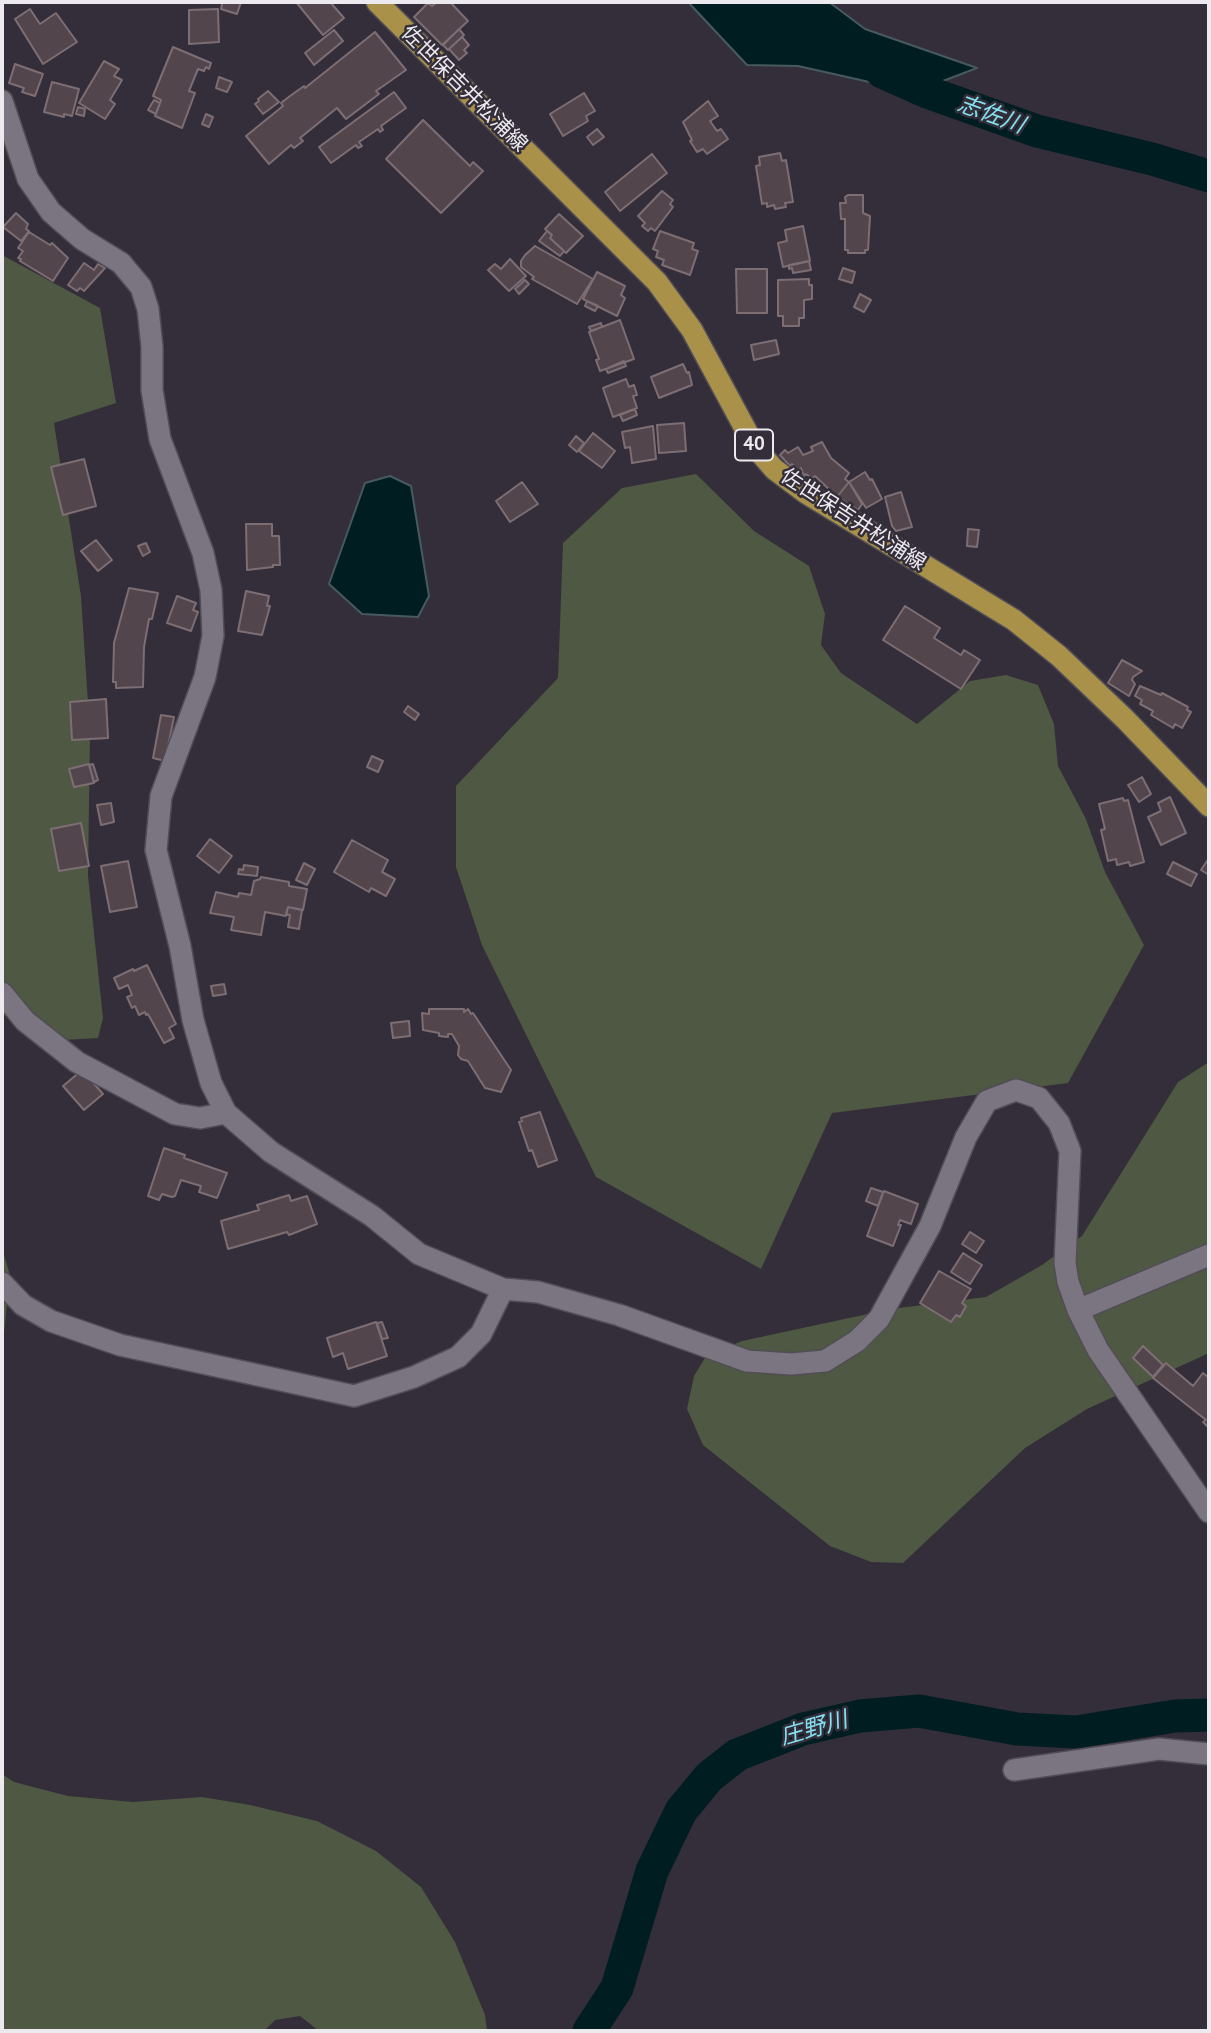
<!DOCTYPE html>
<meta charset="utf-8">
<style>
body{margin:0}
#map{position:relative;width:1211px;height:2033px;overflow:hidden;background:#332e39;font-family:"PT Sans",sans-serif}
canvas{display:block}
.frame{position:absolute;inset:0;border:4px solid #ece9ef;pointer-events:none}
</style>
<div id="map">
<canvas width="1211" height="2033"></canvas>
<div class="frame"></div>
</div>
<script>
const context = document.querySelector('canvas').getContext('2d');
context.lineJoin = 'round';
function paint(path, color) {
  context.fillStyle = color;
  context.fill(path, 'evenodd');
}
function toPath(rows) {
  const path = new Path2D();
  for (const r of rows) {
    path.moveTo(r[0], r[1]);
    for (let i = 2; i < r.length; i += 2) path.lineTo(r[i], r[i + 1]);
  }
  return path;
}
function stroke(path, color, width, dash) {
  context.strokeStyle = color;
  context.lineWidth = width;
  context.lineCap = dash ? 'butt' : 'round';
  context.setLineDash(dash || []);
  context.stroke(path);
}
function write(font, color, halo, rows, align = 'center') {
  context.font = font + ' "PT Sans","Noto Sans JP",sans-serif';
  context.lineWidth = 5;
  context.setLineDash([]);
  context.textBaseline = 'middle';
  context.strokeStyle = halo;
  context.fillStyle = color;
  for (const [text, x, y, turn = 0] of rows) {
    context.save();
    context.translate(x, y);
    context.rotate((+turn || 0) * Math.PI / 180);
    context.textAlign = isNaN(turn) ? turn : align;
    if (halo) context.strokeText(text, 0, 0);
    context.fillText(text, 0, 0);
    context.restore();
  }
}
const green = toPath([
 [2,255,100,308,116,403,54,423,81,596,90,733,88,876,103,1018,98,1038,64,1040,2,998],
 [696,474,754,531,809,566,825,614,821,645,841,673,917,724,970,681,1006,675,1038,685,1054,724,1058,766,1086,819,1105,872,1144,945,1068,1083,832,1113,761,1269,596,1177,482,945,456,867,456,786,558,678,563,543,622,488],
 [1209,1062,1209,1353,1087,1409,1025,1448,903,1563,871,1562,830,1546,703,1445,687,1409,694,1376,706,1356,742,1341,891,1309,986,1297,1042,1265,1082,1236,1178,1082],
 [2,1248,10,1275,2,1352],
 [2,1774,14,1782,68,1796,133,1802,202,1797,250,1805,317,1821,376,1851,421,1887,455,1942,485,2015,487,2031,319,2031,300,2016,275,2020,264,2031,2,2031]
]);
const water = toPath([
 [688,2,829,2,865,29,977,68,914,92,798,66,747,65,688,2],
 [390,476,411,486,429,596,418,617,362,614,329,584,365,483,390,476]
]);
const river = toPath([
 [882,72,927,92,1037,131,1152,159,1209,176],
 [589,2031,617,1988,652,1871,681,1811,709,1777,737,1755,803,1729,860,1716,919,1711,1017,1729,1076,1732,1175,1716,1209,1715]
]);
const building = toPath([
 [220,2,241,2,237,14,221,9,222,4,220,2],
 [296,2,330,2,344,18,323,35,296,2],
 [437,2,450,2,468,21,442,45,414,17,428,3,432,6,437,2],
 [30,9,40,24,56,13,77,42,43,64,15,19,30,9],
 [218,9,219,42,189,44,189,10,218,9],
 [459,29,464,35,448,50,443,45,459,29],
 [334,30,343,41,314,65,305,53,334,30],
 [375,32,406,70,376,91,379,94,346,119,337,108,300,138,303,141,294,148,291,145,269,164,246,136,283,106,281,103,290,96,304,86,305,88,375,32],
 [462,37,469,45,464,50,467,53,459,60,449,49,462,37],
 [173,47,211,63,209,69,206,67,204,71,198,69,189,91,195,93,182,128,155,116,161,100,153,96,173,47],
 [104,61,119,69,114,76,122,80,110,100,115,104,105,119,79,103,104,61],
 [15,64,43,74,35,96,22,92,24,88,9,83,15,64],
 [219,77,232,82,227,92,216,88,219,77],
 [52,82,79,89,72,116,64,114,64,117,44,112,52,82],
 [268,91,279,102,263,114,255,104,259,101,258,99,268,91],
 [394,92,406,108,381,126,383,130,380,132,378,129,359,142,362,146,358,148,356,145,331,163,319,147,394,92],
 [584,93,595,111,586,116,588,121,563,136,550,114,584,93],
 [154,100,160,103,156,114,148,110,154,100],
 [708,101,718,116,710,121,717,131,721,129,728,139,707,154,703,149,697,152,690,141,692,140,683,122,708,101],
 [78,107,85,109,84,116,76,114,78,107],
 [206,114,213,117,209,127,202,124,206,114],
 [423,120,470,166,473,162,483,171,441,213,386,159,423,120],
 [597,129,604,137,593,145,587,137,597,129],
 [780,153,782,161,786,160,793,202,785,203,786,207,775,209,774,205,767,207,767,203,762,204,756,166,760,165,759,157,780,153],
 [652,154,667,173,620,211,605,192,652,154],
 [662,191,673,200,670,204,673,207,655,231,651,228,648,231,642,226,645,223,638,216,662,191],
 [848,195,863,195,863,213,870,216,868,250,865,250,865,253,848,253,848,250,845,250,845,219,841,219,840,203,846,203,845,197,848,195],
 [16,213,28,224,26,229,29,231,21,241,3,227,16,213],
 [559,214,583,236,566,253,550,238,552,235,545,229,559,214],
 [803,226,810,261,783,267,778,243,787,241,785,230,803,226],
 [547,231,552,235,550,238,564,251,560,256,539,241,547,231],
 [660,231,694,243,692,249,698,251,690,275,662,265,664,260,656,257,658,251,653,249,660,231],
 [29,232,50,245,52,243,68,258,53,281,20,261,21,259,18,258,23,251,18,248,29,232],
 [535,246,593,279,577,304,532,279,534,277,521,267,521,261,525,255,535,246],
 [510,259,526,276,509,291,488,270,495,264,501,269,510,259],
 [809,261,811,270,793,273,792,268,789,269,789,265,809,261],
 [84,263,94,270,98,264,105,268,84,291,80,288,77,291,68,285,84,263],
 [843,268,855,272,852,283,839,279,843,268],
 [736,269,767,269,767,313,737,313,736,269],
 [597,272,625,286,621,295,625,298,617,316,583,299,597,272],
 [809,279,809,285,812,285,812,299,804,300,804,318,799,318,799,326,783,326,783,316,778,316,778,280,809,279],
 [525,280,529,284,519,294,515,289,525,280],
 [860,294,871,300,864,312,854,307,860,294],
 [587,301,598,306,595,311,585,306,587,301],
 [620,320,634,359,600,371,596,360,599,359,589,332,620,320],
 [601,323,602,327,591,331,589,327,601,323],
 [776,340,779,354,754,360,751,345,776,340],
 [624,361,626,366,608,373,606,369,624,361],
 [683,364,687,373,689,372,692,385,659,398,651,377,683,364],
 [626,379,629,387,634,385,637,395,633,396,637,408,613,417,603,388,626,379],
 [635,409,637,415,623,421,620,415,635,409],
 [684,423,686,451,659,453,657,425,684,423],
 [653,426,656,459,632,463,630,447,625,448,622,432,653,426],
 [593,433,615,451,602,468,579,451,593,433],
 [576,436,584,443,577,452,569,445,576,436],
 [822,442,831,458,849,473,845,479,849,482,837,497,815,476,812,478,806,474,804,476,801,468,798,470,792,464,790,466,780,455,785,450,788,453,798,447,803,455,813,451,811,447,822,442],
 [84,459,96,506,63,515,51,467,84,459],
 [865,472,870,480,872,479,882,499,866,508,849,482,865,472],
 [522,482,538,504,510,522,496,501,522,482],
 [849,482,862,504,858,510,837,497,849,482],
 [901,492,912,527,896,531,892,526,885,497,901,492],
 [246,524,272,524,272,536,279,536,280,565,273,565,273,567,247,570,246,524],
 [968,529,979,530,977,547,967,546,968,529],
 [96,540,112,560,98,571,81,551,96,540],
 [146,543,150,552,143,556,138,546,146,543],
 [129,588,158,593,152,619,149,619,144,647,143,687,116,688,116,682,113,682,114,643,129,588],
 [246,591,269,596,267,606,270,606,262,635,238,631,246,591],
 [177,596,196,603,193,610,198,612,191,631,167,623,177,596],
 [905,606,940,628,934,638,961,655,964,650,980,660,961,689,883,640,905,606],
 [1122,660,1142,671,1133,677,1132,680,1135,684,1129,696,1108,683,1122,660],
 [1140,686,1161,695,1162,693,1188,707,1187,710,1191,712,1182,728,1175,724,1173,728,1151,715,1153,711,1140,704,1142,700,1135,696,1140,686],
 [106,699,108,738,72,740,70,702,106,699],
 [408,706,419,714,415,720,404,712,408,706],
 [161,715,174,717,165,761,153,758,161,715],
 [372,756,383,761,378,772,367,767,372,756],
 [89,764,94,783,74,787,69,769,89,764],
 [93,764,98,780,94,782,89,765,93,764],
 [1142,777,1151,794,1139,802,1128,785,1142,777],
 [1170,797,1186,833,1161,845,1148,817,1161,811,1158,803,1170,797],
 [1123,798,1124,801,1128,800,1144,862,1130,866,1129,862,1117,865,1116,859,1108,861,1101,830,1105,829,1099,804,1123,798],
 [111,803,114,822,101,825,97,805,111,803],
 [81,823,89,866,59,871,51,829,81,823],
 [210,839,232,856,219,873,197,856,210,839],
 [352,840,388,860,382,872,395,879,386,896,371,888,369,892,334,872,352,840],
 [1209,858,1209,875,1201,870,1209,858],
 [128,861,137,907,110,912,101,866,128,861],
 [1173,862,1197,874,1191,886,1167,874,1173,862],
 [304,863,315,869,307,885,296,880,304,863],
 [244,865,258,867,257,876,238,874,239,869,243,870,244,865],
 [261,877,289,882,289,886,307,889,303,910,288,907,286,916,265,912,261,935,231,930,234,917,210,913,216,892,238,897,239,893,251,895,254,881,260,879,261,877],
 [288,907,302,910,299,929,288,927,290,915,286,914,288,907],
 [147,965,176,1024,169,1028,174,1038,164,1043,148,1014,146,1015,145,1012,139,1015,135,1006,132,1008,127,997,132,995,128,985,119,989,114,978,133,969,134,971,147,965],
 [224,984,226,994,213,996,211,986,224,984],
 [429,1009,464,1009,464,1012,468,1009,471,1014,473,1013,511,1070,501,1092,485,1088,468,1061,461,1059,458,1055,459,1046,452,1034,448,1034,448,1037,439,1036,439,1033,423,1030,422,1013,429,1014,429,1009],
 [409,1021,410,1036,393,1038,391,1023,409,1021],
 [82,1070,103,1094,84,1110,63,1086,82,1070],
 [540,1112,557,1160,538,1167,532,1150,529,1151,519,1122,522,1121,521,1118,540,1112],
 [164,1148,185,1155,184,1158,227,1173,217,1198,199,1192,201,1186,181,1180,175,1196,172,1197,162,1194,159,1200,148,1196,164,1148],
 [871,1188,883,1192,878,1206,866,1201,871,1188],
 [884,1191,918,1204,911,1224,900,1220,898,1225,901,1225,893,1246,867,1236,884,1191],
 [289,1195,291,1201,307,1196,317,1224,289,1235,287,1232,228,1249,221,1221,259,1210,257,1205,289,1195],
 [970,1232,984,1241,976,1253,962,1244,970,1232],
 [963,1253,982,1265,970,1284,951,1272,963,1253],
 [939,1271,971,1289,962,1303,966,1306,960,1317,956,1315,951,1322,920,1303,939,1271],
 [376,1322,387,1356,348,1369,343,1353,333,1357,327,1338,376,1322],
 [382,1322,388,1338,382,1339,377,1323,382,1322],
 [1143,1346,1163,1365,1153,1377,1133,1358,1143,1346],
 [1166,1363,1193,1386,1203,1373,1208,1377,1209,1375,1209,1428,1203,1422,1206,1420,1153,1378,1166,1363]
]);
const minor = toPath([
 [2,101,28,179,51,212,82,239,121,263,141,287,148,309,152,347,152,390,160,439,203,553,211,590,213,636,205,677,161,796,156,850,180,946,193,1020,211,1083,226,1113,271,1152,372,1216,419,1254,503,1289,538,1292,619,1315,747,1361,791,1364,825,1361,857,1341,879,1319,930,1226,966,1137,987,1101,1016,1090,1039,1098,1059,1123,1070,1151,1065,1263,1068,1282,1078,1310,1098,1350,1209,1512],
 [2,993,25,1021,77,1062,175,1114,200,1118,226,1113],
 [2,1283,23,1305,51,1321,120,1345,354,1396,414,1377,458,1357,481,1334,503,1289],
 [1078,1310,1209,1255],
 [1014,1770,1159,1749,1209,1754]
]);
const major = toPath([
 [377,2,657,282,692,330,755,447,774,469,806,493,1014,620,1059,656,1125,719,1209,806]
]);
const shields = [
 [754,445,38]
];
const shieldNames = [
 ["40",754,445]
];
const streetNames = [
 ["佐世保吉井松浦線",464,89,45],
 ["佐世保吉井松浦線",853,520,33]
];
const waterNames = [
 ["志佐川",991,115,20],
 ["庄野川",814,1729,-16]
];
paint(green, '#4e5842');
paint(water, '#001d21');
stroke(water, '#475a5f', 2);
stroke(river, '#001d21', 33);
paint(building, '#52454b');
stroke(building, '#7d6e74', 2);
stroke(minor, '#514d56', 24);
stroke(major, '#514d56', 24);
stroke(minor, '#7b7581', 21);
stroke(major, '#a99149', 21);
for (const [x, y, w] of shields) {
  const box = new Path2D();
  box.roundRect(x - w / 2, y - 15.5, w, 31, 5);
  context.fillStyle = '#332e39';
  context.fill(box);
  stroke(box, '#ece9ef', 2);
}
write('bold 19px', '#ece9ef', null, shieldNames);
write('21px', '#ece9ef', '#332e39', streetNames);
write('italic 23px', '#84e0f0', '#332e39', waterNames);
</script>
